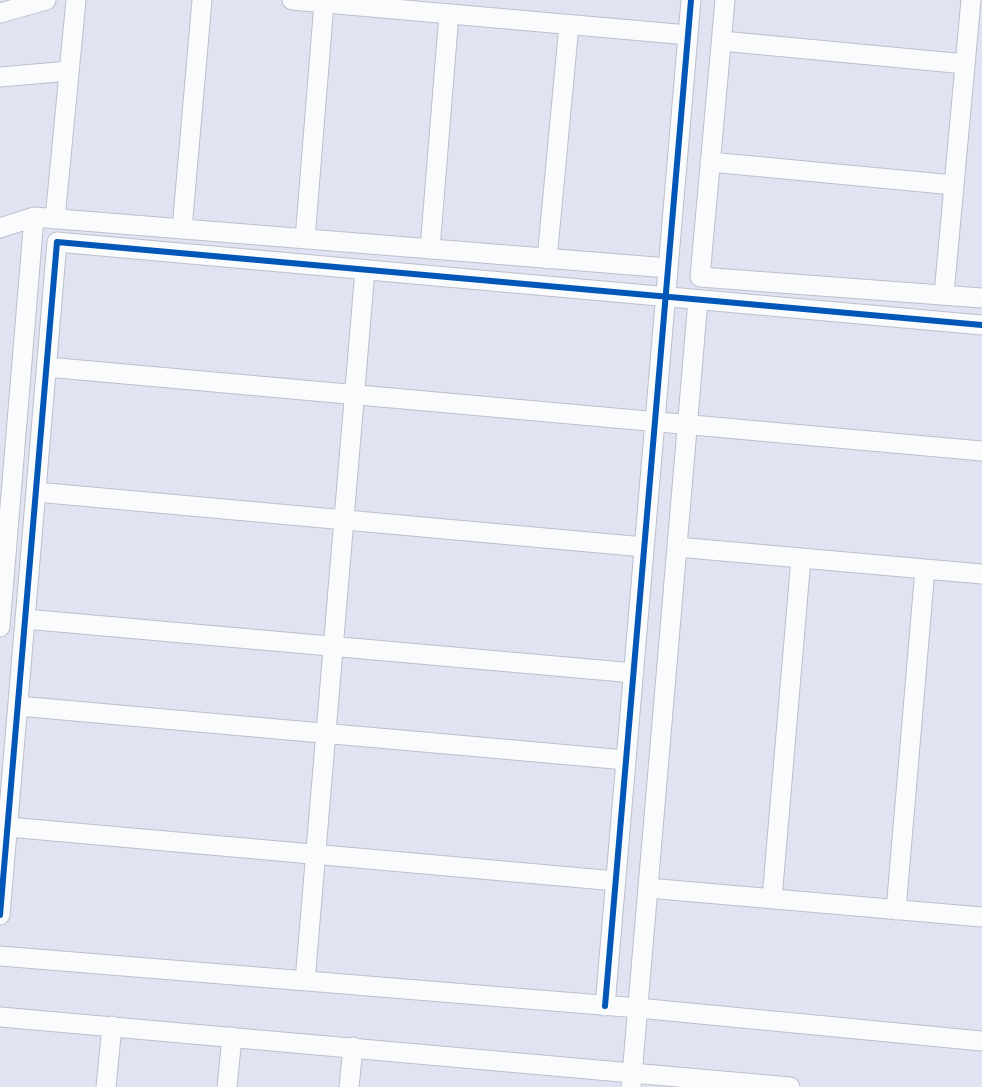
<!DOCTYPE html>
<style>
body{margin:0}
canvas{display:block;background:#e0e3f2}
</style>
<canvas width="982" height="1087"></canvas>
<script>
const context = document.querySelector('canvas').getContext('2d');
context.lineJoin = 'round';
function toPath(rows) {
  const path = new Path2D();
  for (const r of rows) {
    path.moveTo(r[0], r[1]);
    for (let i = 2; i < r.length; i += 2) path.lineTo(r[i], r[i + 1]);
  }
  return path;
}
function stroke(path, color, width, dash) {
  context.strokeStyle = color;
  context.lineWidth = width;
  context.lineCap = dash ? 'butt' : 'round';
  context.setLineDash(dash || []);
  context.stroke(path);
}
const street = toPath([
 [292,0,688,35],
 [725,0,700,277,982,298],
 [0,13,46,0],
 [722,41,965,64],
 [0,77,69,71],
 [710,162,954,185],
 [55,219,76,0],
 [0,228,34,217,668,268],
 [182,229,202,0],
 [305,239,324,3],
 [430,249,449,14],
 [547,259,569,25],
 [944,294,971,0],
 [47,367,982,451],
 [36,492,644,547],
 [677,547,982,574],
 [25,619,634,673],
 [0,627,34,217],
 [18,706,626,760],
 [8,827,616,881],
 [648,888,982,917],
 [772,899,801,558],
 [896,910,925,569],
 [0,915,57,242,982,325],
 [0,956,638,1008,982,1041],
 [305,981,365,270],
 [605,1006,691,0],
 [0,1017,790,1087],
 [106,1087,112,1026],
 [227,1087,232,1037],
 [349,1087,353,1047],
 [631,1087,698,300]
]);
const cycleway = toPath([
 [0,915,57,242,982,325],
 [605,1006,691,0]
]);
stroke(street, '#bdbfcc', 21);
stroke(street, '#fafbfd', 19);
stroke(cycleway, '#0057b8', 6);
</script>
